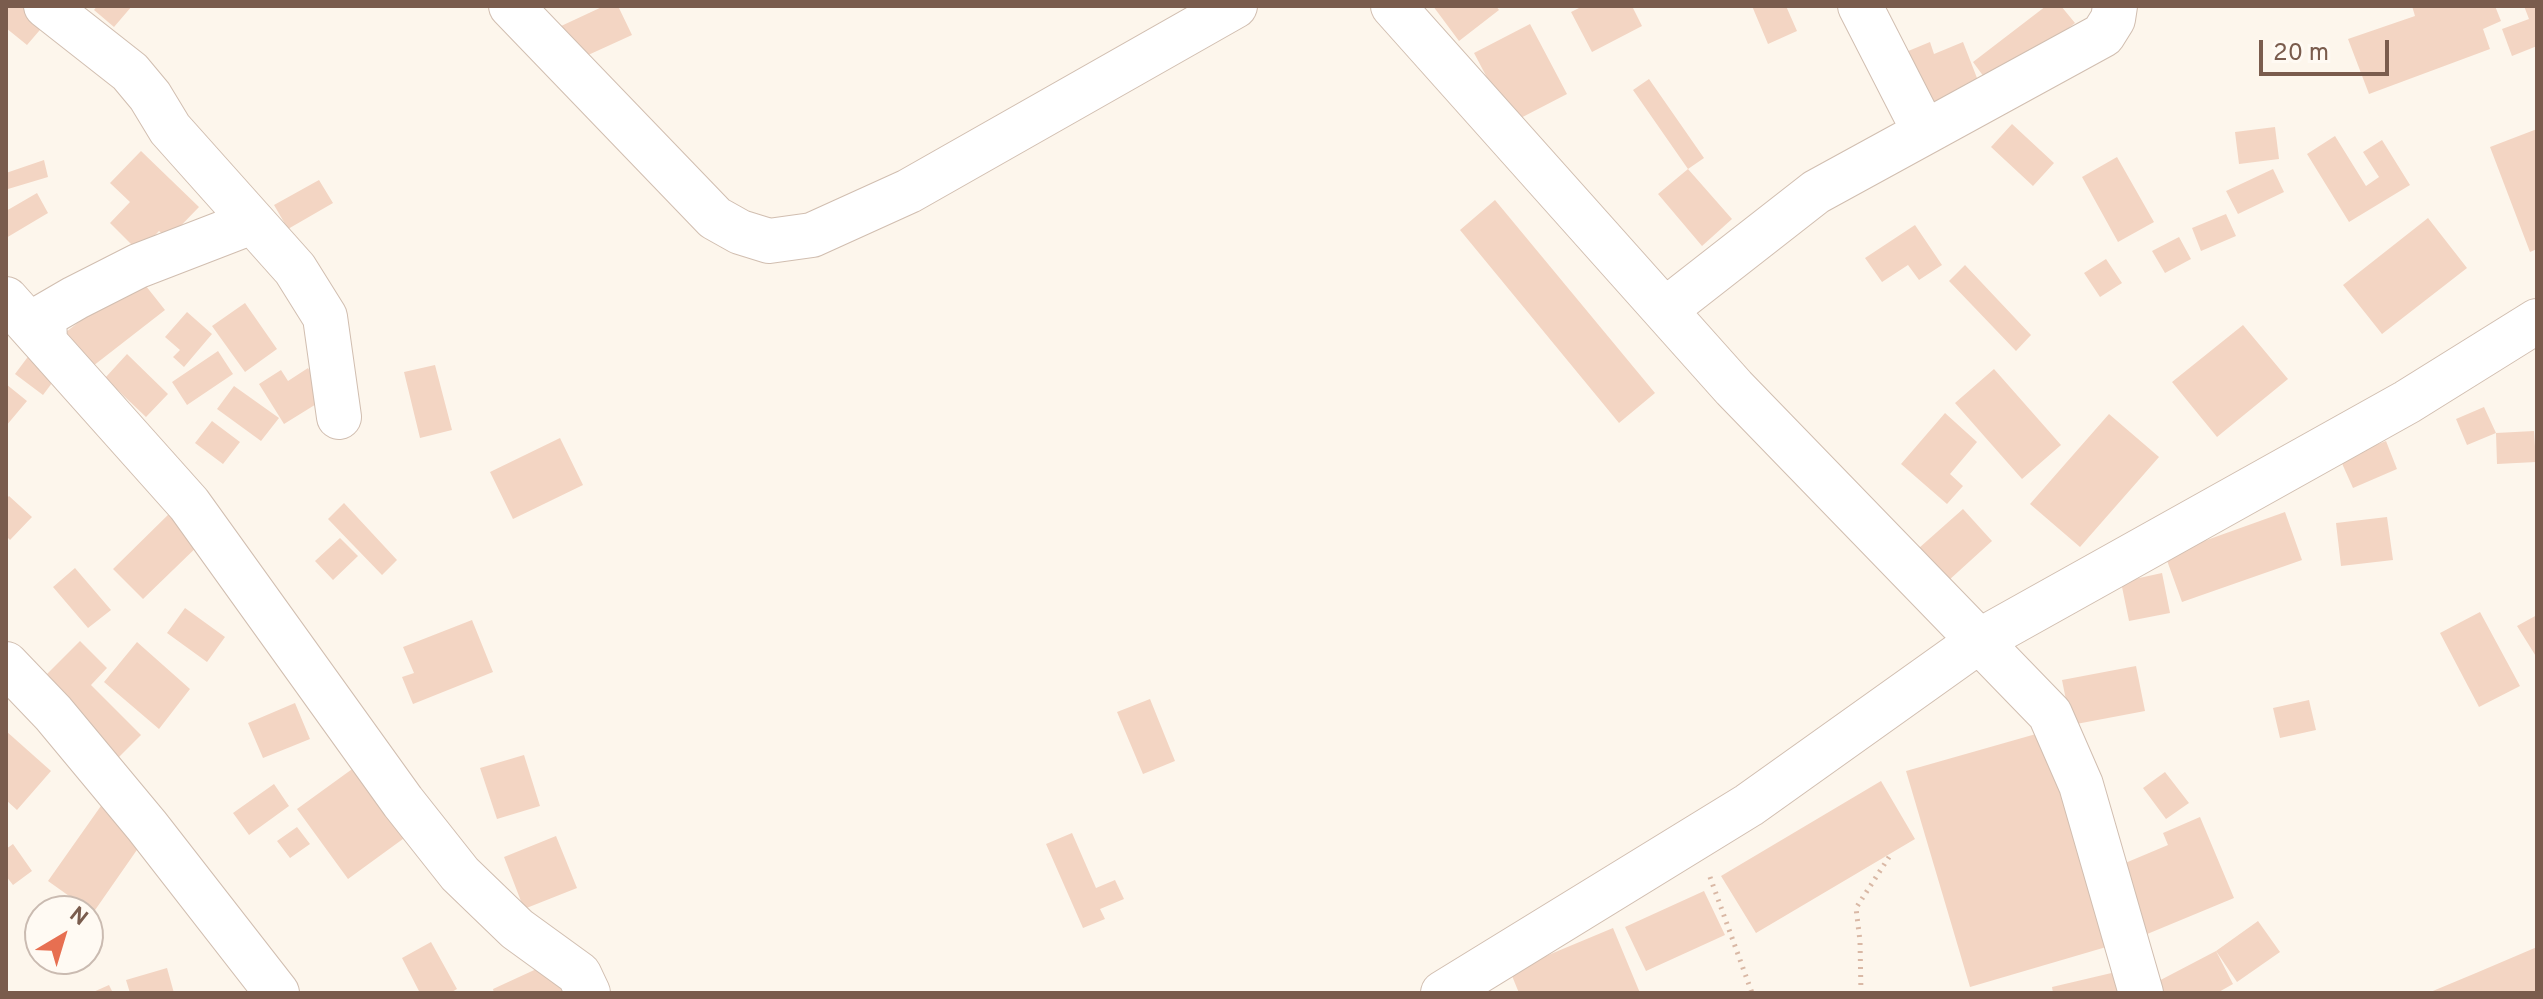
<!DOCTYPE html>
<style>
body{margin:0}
#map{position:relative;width:2543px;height:999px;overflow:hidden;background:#fdf6ec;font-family:Overpass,sans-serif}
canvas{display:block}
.frame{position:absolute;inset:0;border:8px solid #7a5c4d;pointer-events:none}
.north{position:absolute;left:24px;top:895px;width:80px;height:80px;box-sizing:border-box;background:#fffaf3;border:2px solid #cabbb1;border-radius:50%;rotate:38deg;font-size:22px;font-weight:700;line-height:32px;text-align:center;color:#7a5c4d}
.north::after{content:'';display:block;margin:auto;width:28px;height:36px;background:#e76f51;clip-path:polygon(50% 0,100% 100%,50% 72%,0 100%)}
.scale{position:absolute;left:2259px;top:40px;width:130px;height:36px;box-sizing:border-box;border:4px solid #7a5c4d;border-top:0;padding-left:10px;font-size:24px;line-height:28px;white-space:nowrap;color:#7a5c4d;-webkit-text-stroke:6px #fffaf3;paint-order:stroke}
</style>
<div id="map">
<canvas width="2543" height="999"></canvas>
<div class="frame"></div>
<div class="north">N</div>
<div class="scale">20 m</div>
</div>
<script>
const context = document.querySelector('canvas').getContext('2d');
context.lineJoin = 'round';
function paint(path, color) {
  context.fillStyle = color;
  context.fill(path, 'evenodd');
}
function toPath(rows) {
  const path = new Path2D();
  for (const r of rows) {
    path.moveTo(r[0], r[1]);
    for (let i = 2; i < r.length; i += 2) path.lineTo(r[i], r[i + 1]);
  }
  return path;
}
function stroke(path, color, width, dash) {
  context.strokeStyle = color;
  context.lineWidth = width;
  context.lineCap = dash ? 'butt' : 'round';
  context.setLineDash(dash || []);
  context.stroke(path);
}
const building = toPath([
 [6,6,24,6,45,24,27,45,6,28],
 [97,6,132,6,114,27,94,10],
 [604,6,618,6,632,35,575,61,559,27],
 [1433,6,1496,6,1499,10,1459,41],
 [1583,6,1632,6,1642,26,1592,52,1571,12],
 [1752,6,1786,6,1797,31,1768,44],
 [2046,6,2061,6,2075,23,1992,88,1973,62],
 [2412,6,2495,6,2501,21,2483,29,2490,49,2369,94,2348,39,2415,16],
 [2524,6,2537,6,2537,46,2512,56,2502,29,2529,19],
 [1530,24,1567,94,1511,123,1474,53],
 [1930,42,1934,54,1963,42,1984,96,1928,119,1901,54],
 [1649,79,1704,158,1688,169,1633,90],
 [2012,124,2054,163,2033,186,1991,147],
 [2275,127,2279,159,2239,164,2235,132],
 [2537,129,2537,249,2530,252,2490,147],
 [2335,136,2366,186,2379,177,2363,152,2382,140,2410,185,2349,222,2307,154],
 [141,151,199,207,168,239,159,231,139,252,110,223,130,202,110,183],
 [2117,157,2154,222,2118,242,2082,177],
 [44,160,48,177,8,189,6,173],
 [1688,169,1732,219,1702,246,1658,194],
 [2273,169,2284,192,2238,214,2226,191],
 [319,180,333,203,288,229,274,205],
 [37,193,48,213,6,238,6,211],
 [1495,200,1655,393,1619,423,1460,230],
 [2226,214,2236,236,2201,251,2192,228],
 [2428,218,2467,268,2382,334,2343,285],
 [1915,225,1942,265,1919,280,1908,265,1882,282,1865,258],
 [2179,237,2191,259,2165,273,2152,251],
 [2106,259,2122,283,2100,297,2084,273],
 [1965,265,2031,335,2016,351,1949,281],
 [138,276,165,310,93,366,66,332],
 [245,303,277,349,245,372,212,326],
 [187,312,212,334,184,367,173,357,180,350,165,337],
 [2243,325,2288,379,2217,437,2172,382],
 [218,351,233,374,187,405,172,382],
 [30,354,58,375,43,395,15,374],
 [127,354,168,394,146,417,105,378],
 [435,365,452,430,420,438,404,372],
 [308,368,326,398,284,424,259,384,281,370,288,381],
 [1994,369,2061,445,2022,479,1955,403],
 [6,384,27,401,6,426],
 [234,386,279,418,261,441,217,409],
 [2484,407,2496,433,2467,445,2456,419],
 [1945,413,1977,442,1950,474,1963,486,1947,504,1901,464],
 [2109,414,2159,457,2080,547,2030,504],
 [212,421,240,442,223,464,195,443],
 [2534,431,2536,462,2497,464,2496,433],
 [560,438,583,485,513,519,490,472],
 [2386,441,2397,469,2353,488,2340,459],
 [9,496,32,517,10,540,6,536,6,499],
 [344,503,397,560,382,575,328,519],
 [174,509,205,539,143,599,113,569],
 [1963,509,1992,541,1948,581,1919,548],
 [2285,512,2302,560,2182,602,2165,555],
 [2387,517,2393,560,2341,566,2336,523],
 [340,538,358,556,333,580,315,561],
 [75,568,111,610,88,628,53,587],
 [2162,573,2170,613,2129,621,2121,582],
 [185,608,225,637,207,662,167,633],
 [2480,612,2520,686,2479,707,2440,633],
 [2537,615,2537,658,2517,626],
 [472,620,493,672,413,704,402,677,414,673,403,647],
 [80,641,107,668,91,685,141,735,116,760,38,683],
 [137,642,190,689,159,729,104,682],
 [2136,666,2145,711,2071,725,2062,680],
 [1150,699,1175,761,1143,774,1117,712],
 [2309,700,2316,730,2280,738,2273,708],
 [295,703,310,739,263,758,248,723],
 [2050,730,2113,945,1970,987,1906,771],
 [6,731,51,771,17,810,6,800],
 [524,755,540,806,497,819,480,768],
 [355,767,407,836,348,879,297,809],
 [2165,772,2189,803,2166,819,2143,788],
 [1881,781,1915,839,1756,933,1721,876],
 [274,784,289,806,249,835,233,813],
 [103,803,148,834,93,913,48,881],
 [2200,817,2234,898,2140,937,2111,869,2168,845,2163,833],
 [297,827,310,844,290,858,277,841],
 [1072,833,1096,888,1115,880,1124,899,1100,909,1105,919,1083,928,1046,844],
 [556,836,577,888,524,909,504,857],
 [13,844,32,871,13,885,6,876,6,849],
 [1704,891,1725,935,1646,971,1625,927],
 [2258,921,2280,952,2237,982,2216,951,2233,984,2217,993,2156,993,2151,985,2216,951],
 [1613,928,1640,993,1519,993,1510,971],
 [431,942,457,989,450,993,420,993,402,958],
 [2537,947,2537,993,2428,993,2476,973],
 [556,960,571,993,494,993,493,989],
 [167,968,174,993,130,993,126,980],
 [2120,971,2125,993,2053,993,2052,987],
 [109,985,113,993,91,993]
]);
const path = toPath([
 [1710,877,1752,993],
 [1861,993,1860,941,1856,908,1891,854]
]);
const minor = toPath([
 [46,6,130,72,150,96,170,129,295,269,325,317,339,417],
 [511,6,715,218,740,232,769,241,812,235,909,191,1235,6],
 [1393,6,1734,388,2050,714,2081,785,2141,993],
 [1860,6,1924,131],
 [6,299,189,504,403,802,460,874,517,929,579,974,588,993],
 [1665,310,1816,192,2103,35,2113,19,2115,6],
 [45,342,44,316,75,298,138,266,252,222],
 [6,664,53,713,147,826,277,993],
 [1443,993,1749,805,1979,641,2407,402,2537,321]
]);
paint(building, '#f3d5c3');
stroke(minor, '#d1beb0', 46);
stroke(path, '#d9b8a5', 5, [2, 6]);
stroke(minor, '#fff', 44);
</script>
